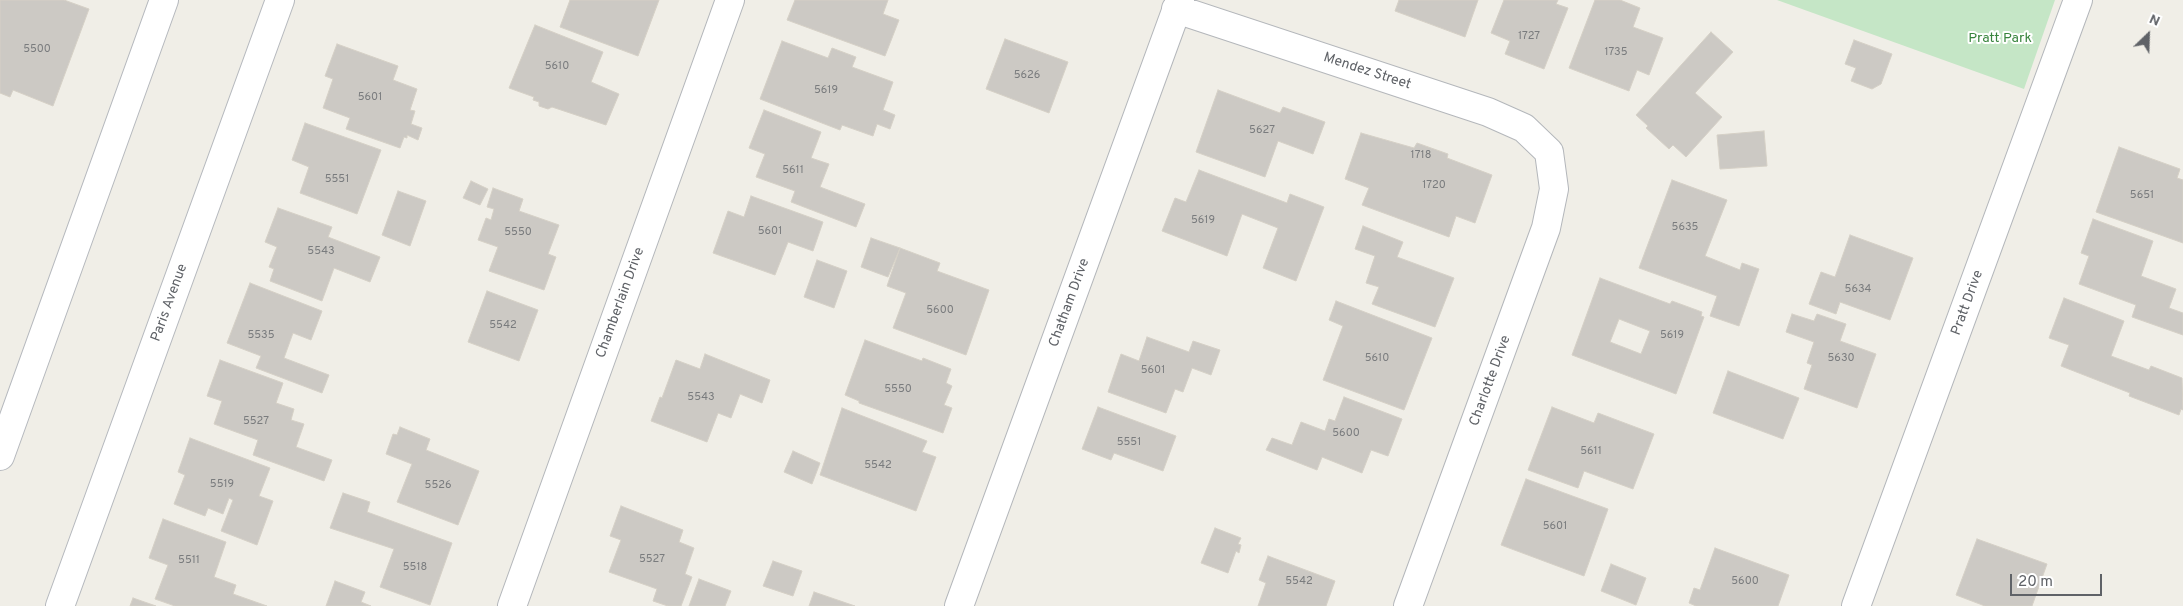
<!DOCTYPE html>
<style>
body{margin:0}
#map{position:relative;width:2183px;height:606px;overflow:hidden;background:#f0eee7;font-family:Overpass,sans-serif}
canvas{display:block}
.north{position:absolute;left:2123px;top:10px;width:50px;height:50px;-webkit-text-stroke:4px #fff;paint-order:stroke;rotate:24deg;font-size:14px;font-weight:700;line-height:20px;text-align:center;color:#5f6267}
.north::after{content:'';display:block;margin:auto;width:18px;height:22px;background:#5f6267;clip-path:polygon(50% 0,100% 100%,50% 72%,0 100%)}
.scale{position:absolute;left:2010px;top:574px;width:92px;height:22px;box-sizing:border-box;border:2px solid #5f6267;border-top:0;padding-left:6px;font-size:15px;line-height:18px;white-space:nowrap;color:#5f6267;-webkit-text-stroke:4px #fff;paint-order:stroke}
</style>
<div id="map">
<canvas width="2183" height="606"></canvas>
<div class="north">N</div>
<div class="scale">20 m</div>
</div>
<script>
const context = document.querySelector('canvas').getContext('2d');
context.lineJoin = 'round';
function paint(path, color) {
  context.fillStyle = color;
  context.fill(path, 'evenodd');
}
function toPath(rows) {
  const path = new Path2D();
  for (const r of rows) {
    path.moveTo(r[0], r[1]);
    for (let i = 2; i < r.length; i += 2) path.lineTo(r[i], r[i + 1]);
  }
  return path;
}
function stroke(path, color, width, dash) {
  context.strokeStyle = color;
  context.lineWidth = width;
  context.lineCap = dash ? 'butt' : 'round';
  context.setLineDash(dash || []);
  context.stroke(path);
}
function write(font, color, halo, rows, align = 'center') {
  context.font = font + ' Overpass,sans-serif';
  context.lineWidth = 4;
  context.setLineDash([]);
  context.textBaseline = 'middle';
  context.strokeStyle = halo;
  context.fillStyle = color;
  for (const [text, x, y, turn = 0] of rows) {
    context.save();
    context.translate(x, y);
    context.rotate((+turn || 0) * Math.PI / 180);
    context.textAlign = isNaN(turn) ? turn : align;
    if (halo) context.strokeText(text, 0, 0);
    context.fillText(text, 0, 0);
    context.restore();
  }
}
const green = toPath([
 [1777,0,2055,0,2024,89]
]);
const building = toPath([
 [0,0,64,0,89,9,53,106,13,90,10,97,0,93,0,0],
 [570,0,659,0,638,56,560,27,570,0],
 [795,0,888,0,883,14,899,20,885,56,787,20,795,0],
 [1399,0,1478,0,1465,37,1395,11,1399,0],
 [1504,0,1558,0,1556,4,1568,8,1544,69,1505,54,1510,41,1491,33,1504,0],
 [1595,0,1620,0,1640,8,1633,27,1663,38,1649,75,1637,70,1629,91,1569,68,1595,0],
 [535,25,603,52,591,82,619,94,606,125,552,107,548,109,539,106,539,102,533,100,534,97,509,88,535,25],
 [1711,32,1733,52,1695,93,1722,117,1686,157,1673,145,1669,149,1646,128,1648,126,1636,115,1711,32],
 [1005,39,1068,62,1049,113,986,89,1005,39],
 [1854,40,1892,54,1881,84,1872,89,1851,81,1856,68,1845,64,1854,40],
 [782,41,828,58,832,48,856,57,852,67,893,82,883,110,895,115,890,129,877,124,873,136,842,125,840,130,760,99,782,41],
 [337,44,398,66,393,80,417,89,410,110,415,111,411,124,422,128,418,140,407,135,407,138,404,137,400,148,346,129,350,118,323,108,333,79,325,76,337,44],
 [1218,90,1280,113,1283,107,1325,122,1313,154,1278,141,1265,177,1196,152,1218,90],
 [764,110,821,132,811,158,829,164,820,187,865,204,856,227,791,202,795,191,756,177,765,154,749,148,764,110],
 [305,123,381,150,357,214,300,193,309,167,292,160,305,123],
 [1764,131,1767,166,1720,169,1717,135,1764,131],
 [1361,133,1414,148,1417,143,1448,154,1447,158,1492,175,1475,223,1456,216,1449,237,1362,205,1369,188,1345,179,1361,133],
 [2119,147,2180,169,2177,178,2183,180,2183,243,2096,212,2119,147],
 [1199,170,1287,203,1290,194,1324,207,1296,281,1263,268,1278,228,1242,214,1227,256,1162,231,1175,198,1186,202,1199,170],
 [1672,180,1727,200,1705,256,1740,270,1742,263,1759,269,1739,326,1710,316,1717,296,1639,268,1672,180],
 [471,181,488,189,480,205,463,198,471,181],
 [493,188,523,199,519,211,559,225,548,254,556,257,544,290,489,271,498,247,478,240,486,218,491,220,494,209,487,207,493,188],
 [398,191,426,201,410,246,382,235,398,191],
 [751,196,823,222,813,251,788,242,775,275,713,253,728,211,744,217,751,196],
 [278,208,332,227,328,237,380,257,370,282,334,268,322,301,270,281,274,269,269,267,277,247,265,242,278,208],
 [2093,219,2153,241,2141,276,2176,289,2169,308,2183,313,2183,335,2132,317,2136,305,2079,284,2089,256,2081,253,2093,219],
 [1363,226,1403,242,1397,257,1454,278,1435,327,1372,304,1379,287,1366,283,1375,256,1355,249,1363,226],
 [1850,235,1913,258,1890,320,1840,302,1836,314,1809,304,1821,272,1835,277,1850,235],
 [871,238,900,248,888,277,861,267,871,238],
 [900,248,940,263,937,271,989,290,966,355,893,328,906,293,887,286,900,248],
 [817,260,847,271,834,308,804,297,817,260],
 [1600,278,1670,304,1672,301,1702,312,1701,316,1704,317,1676,394,1572,355,1600,278],
 [1619,319,1650,331,1641,354,1610,342,1619,319],
 [250,283,322,311,311,340,293,333,284,358,329,375,322,393,256,368,261,356,227,343,250,283],
 [487,291,538,310,519,361,468,342,487,291],
 [2064,298,2124,321,2111,356,2149,370,2151,366,2182,378,2183,410,2181,409,2179,415,2129,396,2130,393,2061,366,2069,345,2049,338,2064,298],
 [1336,301,1432,338,1404,410,1323,380,1343,326,1329,320,1336,301],
 [1792,314,1814,321,1817,314,1846,324,1840,341,1876,354,1857,408,1804,389,1812,365,1807,363,1814,342,1786,332,1792,314],
 [1147,337,1189,352,1193,341,1220,350,1211,375,1192,368,1183,392,1175,389,1166,413,1108,392,1121,354,1139,361,1147,337],
 [865,340,922,361,923,358,951,369,946,383,952,386,944,405,952,408,943,433,859,403,859,401,845,395,865,340],
 [705,354,770,380,762,403,740,394,731,418,718,413,707,442,651,421,660,397,662,398,676,360,700,369,705,354],
 [220,360,283,383,276,403,294,409,291,420,304,424,296,447,332,460,324,481,253,455,258,440,214,424,222,401,207,396,220,360],
 [1728,371,1799,398,1783,439,1713,413,1728,371],
 [1344,397,1402,419,1388,456,1371,450,1362,473,1322,457,1317,470,1266,450,1272,438,1292,445,1301,422,1325,431,1329,419,1335,421,1344,397],
 [1098,407,1176,436,1163,471,1114,453,1111,460,1082,449,1098,407],
 [1552,407,1594,423,1598,413,1654,434,1633,489,1584,471,1578,488,1528,470,1552,407],
 [842,408,927,441,922,452,936,457,916,511,820,475,842,408],
 [400,427,430,439,426,450,479,471,458,525,397,502,412,464,386,454,393,434,397,435,400,427],
 [190,438,270,468,259,496,273,501,257,545,221,531,233,500,229,498,223,514,208,508,205,516,174,504,185,475,178,472,190,438],
 [793,451,820,463,812,484,784,472,793,451],
 [1526,479,1608,509,1584,576,1501,545,1526,479],
 [343,493,370,502,367,512,452,543,430,605,380,587,394,549,330,528,343,493],
 [621,506,683,530,679,542,694,548,685,574,692,577,681,606,668,606,653,601,657,589,609,572,621,540,610,536,621,506],
 [163,519,226,542,214,577,236,585,233,594,267,606,175,606,155,599,168,565,149,558,163,519],
 [1215,528,1241,538,1238,544,1241,545,1239,553,1236,551,1228,573,1201,563,1215,528],
 [1977,539,2047,564,2032,606,1985,606,1956,595,1977,539],
 [1715,548,1789,575,1778,606,1696,606,1689,603,1694,588,1700,590,1715,548],
 [1268,556,1335,581,1326,606,1258,606,1266,583,1259,580,1268,556],
 [773,561,802,571,793,596,763,586,773,561],
 [1611,564,1646,578,1636,605,1601,591,1611,564],
 [699,579,731,591,725,606,689,606,699,579],
 [335,581,365,592,361,602,371,606,326,606,335,581],
 [814,592,855,606,809,606,814,592],
 [133,598,156,606,130,606,133,598]
]);
const street = toPath([
 [1176,9,1488,112,1524,128,1549,152,1554,189,1546,228,1408,606],
 [512,606,730,0],
 [959,606,1180,0],
 [1856,606,2078,0]
]);
const secondary = toPath([
 [0,456,164,0],
 [60,606,280,0]
]);
const numberNames = [
 ["1727",1529,37],
 ["5500",37,50],
 ["1735",1616,53],
 ["5610",557,67],
 ["5626",1027,76],
 ["5619",826,91],
 ["5601",370,98],
 ["5627",1262,131],
 ["1718",1421,156],
 ["5611",793,171],
 ["5551",337,180],
 ["1720",1434,186],
 ["5651",2142,196],
 ["5619",1203,221],
 ["5635",1685,228],
 ["5601",770,232],
 ["5550",518,233],
 ["5543",321,252],
 ["5634",1858,290],
 ["5600",940,311],
 ["5542",503,326],
 ["5535",261,336],
 ["5619",1672,336],
 ["5610",1377,359],
 ["5630",1841,359],
 ["5601",1153,371],
 ["5550",898,390],
 ["5543",701,398],
 ["5527",256,422],
 ["5600",1346,434],
 ["5551",1129,443],
 ["5611",1591,452],
 ["5542",878,466],
 ["5519",222,485],
 ["5526",438,486],
 ["5601",1555,527],
 ["5527",652,560],
 ["5511",189,561],
 ["5518",415,568],
 ["5542",1299,582],
 ["5600",1745,582]
];
const parkNames = [
 ["Pratt Park",2000,39]
];
const streetNames = [
 ["Mendez Street",1367,72,18],
 ["Paris Avenue",170,303,-70],
 ["Chamberlain Drive",621,303,-70],
 ["Chatham Drive",1070,303,-70],
 ["Pratt Drive",1968,303,-70],
 ["Charlotte Drive",1491,381,-70]
];
paint(green, '#c5e6c6');
paint(building, '#ccc9c4');
stroke(building, '#d5d0c6', 1);
stroke(street, '#b4b7bb', 30);
stroke(secondary, '#b6b9be', 30);
stroke(street, '#fff', 28);
stroke(secondary, '#fff', 28);
write('11px', '#7a7c7e', null, numberNames);
write('14px', '#38843d', '#fff', parkNames);
write('14px', '#5f6267', '#fff', streetNames);
</script>
